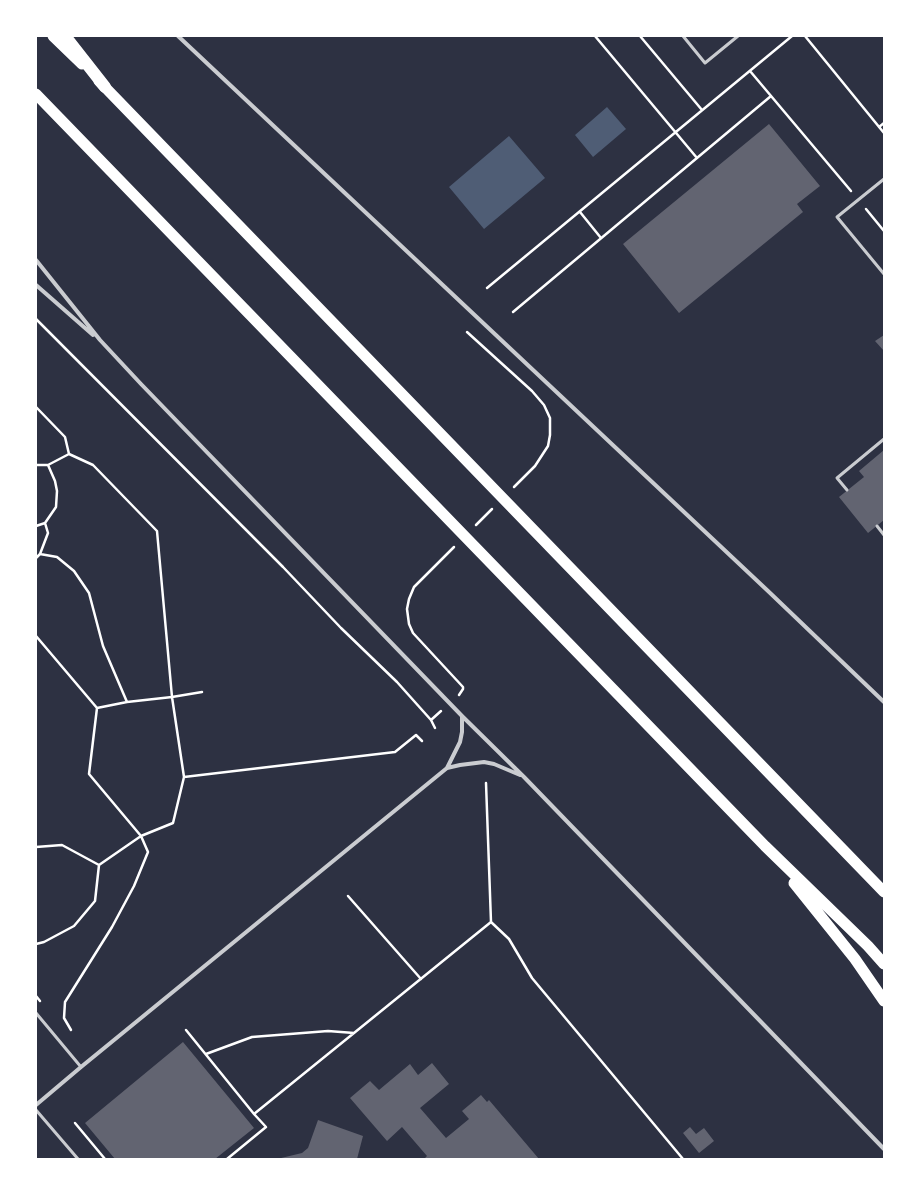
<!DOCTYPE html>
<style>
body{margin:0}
#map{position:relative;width:920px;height:1195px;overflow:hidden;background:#2d3142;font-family:"Noto Serif",serif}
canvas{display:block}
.frame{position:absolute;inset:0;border:37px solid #fff;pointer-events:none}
</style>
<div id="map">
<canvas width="920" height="1195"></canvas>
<div class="frame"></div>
</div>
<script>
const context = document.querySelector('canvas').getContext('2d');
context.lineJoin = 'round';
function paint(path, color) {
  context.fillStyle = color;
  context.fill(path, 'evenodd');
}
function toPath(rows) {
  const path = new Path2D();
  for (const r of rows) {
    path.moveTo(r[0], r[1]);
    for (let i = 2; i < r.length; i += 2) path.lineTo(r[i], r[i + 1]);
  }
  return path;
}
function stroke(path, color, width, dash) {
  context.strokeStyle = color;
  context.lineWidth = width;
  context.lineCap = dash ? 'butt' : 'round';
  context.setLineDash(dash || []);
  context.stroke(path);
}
const water = toPath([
 [607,107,626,129,593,157,575,135],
 [509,136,545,178,484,229,449,187]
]);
const building = toPath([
 [769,124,820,186,797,204,803,212,679,313,623,244],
 [884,335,884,351,875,341],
 [884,450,884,520,868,533,839,497,864,477,859,471],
 [183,1042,254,1128,215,1159,115,1159,85,1123],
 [432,1063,449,1084,420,1108,446,1138,469,1119,462,1111,481,1095,487,1102,489,1100,539,1159,424,1159,427,1156,402,1127,387,1141,350,1098,370,1081,379,1090,410,1064,418,1075],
 [318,1120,363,1136,357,1159,277,1159,302,1153,308,1148],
 [690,1127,696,1134,704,1128,714,1141,699,1153,683,1133]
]);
const path = toPath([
 [595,36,697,158],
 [640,36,702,110],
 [805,36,884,133],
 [750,71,851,191],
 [879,127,884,123],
 [866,209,884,231],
 [580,212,601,238],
 [487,288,792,36],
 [513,312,771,96],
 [36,319,283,567,341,628,397,682,431,720,435,728],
 [467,332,532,391,544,405,550,418,550,435,548,446,535,466,514,487],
 [36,407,65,437,69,454,48,465,36,465],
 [69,454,93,465,157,531,172,697,184,777,173,823,141,836,148,852,134,886,112,927,65,1002,64,1018,71,1030],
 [476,525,492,509],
 [36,526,45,523,56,507,57,491,55,481,48,465],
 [454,547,414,587,409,599,407,609,409,624,413,633,463,687,463,689,459,695],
 [40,554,57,557,74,571,89,593,103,646,127,702,97,708],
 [36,558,40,554,48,533,45,523],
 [36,636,97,708,89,774,141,836,99,865,62,845,36,847],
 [127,702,172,697,202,692],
 [431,720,441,711],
 [184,777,395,752,416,735,422,741],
 [486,783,491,922],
 [348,896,421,979],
 [36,944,44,942,74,926,95,901,99,865],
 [36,996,40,1001],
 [186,1030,254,1114,266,1127,227,1159],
 [206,1054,252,1037,328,1031,354,1033],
 [254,1114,491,922,509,939,532,978,683,1159],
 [75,1123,105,1159]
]);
const service = toPath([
 [683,36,705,63,738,36],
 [884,179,837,217,884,274],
 [847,490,837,478,884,439],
 [877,526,884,535],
 [36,1013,81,1067],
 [36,1110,78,1159]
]);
const minor = toPath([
 [178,36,768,591,884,702],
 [36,260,100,340,141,384,462,716,524,777,884,1149],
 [36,285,93,335],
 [447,768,460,765,484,762,494,764,520,775],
 [36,1105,81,1067,447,768,460,742,462,732,462,716]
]);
const trunk = toPath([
 [53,36,82,64],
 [99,81,884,892],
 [36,94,765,846,868,946,884,964],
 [794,883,855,959,884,1001]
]);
const motorway = toPath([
 [65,36,105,87]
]);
paint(water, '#4f5d75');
paint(building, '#626471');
stroke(path, '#fff', 2.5);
stroke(service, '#caccd0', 3);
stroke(minor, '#caccd0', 4);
stroke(trunk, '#fff', 11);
stroke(motorway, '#fff', 12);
</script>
